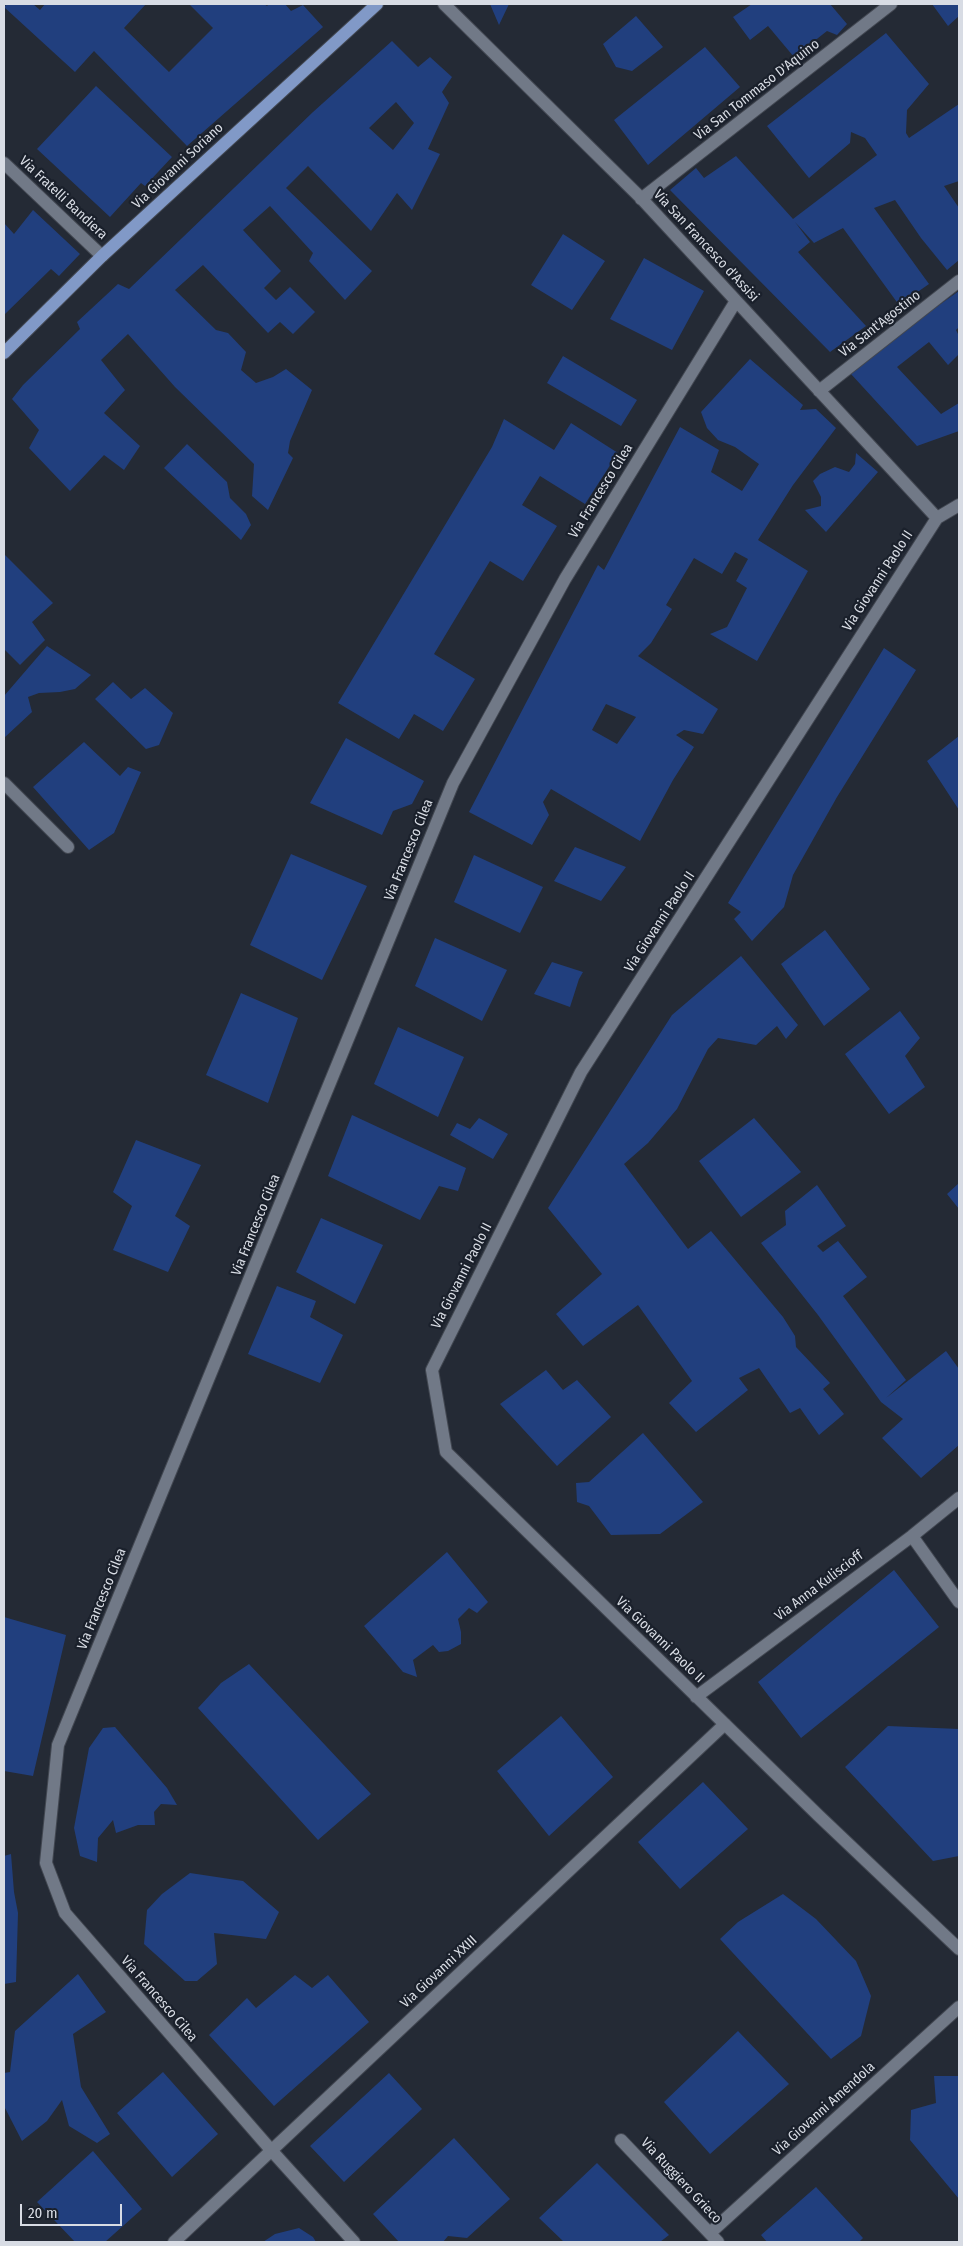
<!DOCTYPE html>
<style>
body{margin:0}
#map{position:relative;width:963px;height:2246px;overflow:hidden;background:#242a35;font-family:"Fira Sans Condensed",sans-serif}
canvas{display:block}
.frame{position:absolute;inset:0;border:5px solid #d8dce4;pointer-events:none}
.scale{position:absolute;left:20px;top:2204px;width:102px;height:22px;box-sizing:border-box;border:2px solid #d8dce4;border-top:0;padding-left:6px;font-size:15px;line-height:18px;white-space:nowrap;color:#d8dce4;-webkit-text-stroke:4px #1a202b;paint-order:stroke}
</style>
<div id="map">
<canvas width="963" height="2246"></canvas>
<div class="frame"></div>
<div class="scale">20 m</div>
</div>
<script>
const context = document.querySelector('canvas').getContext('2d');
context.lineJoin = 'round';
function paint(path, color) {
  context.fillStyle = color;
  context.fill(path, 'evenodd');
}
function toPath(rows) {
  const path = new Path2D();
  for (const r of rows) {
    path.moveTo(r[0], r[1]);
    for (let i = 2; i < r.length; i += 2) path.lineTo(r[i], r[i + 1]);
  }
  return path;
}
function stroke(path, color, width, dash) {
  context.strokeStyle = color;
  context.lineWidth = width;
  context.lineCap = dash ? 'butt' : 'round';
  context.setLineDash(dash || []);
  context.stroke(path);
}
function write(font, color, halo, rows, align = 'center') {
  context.font = font + ' "Fira Sans Condensed",sans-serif';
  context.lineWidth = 4.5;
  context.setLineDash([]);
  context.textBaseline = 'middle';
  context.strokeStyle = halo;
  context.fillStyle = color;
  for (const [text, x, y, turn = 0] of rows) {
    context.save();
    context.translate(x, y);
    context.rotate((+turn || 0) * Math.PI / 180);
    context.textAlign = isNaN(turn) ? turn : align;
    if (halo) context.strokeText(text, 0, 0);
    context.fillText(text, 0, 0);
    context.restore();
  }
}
const building = toPath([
 [7,4,33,4,40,10,45,4,146,4,124,28,169,72,213,28,189,4,264,4,267,6,269,4,285,4,291,11,303,5,323,27,187,146,94,51,75,72,4,7],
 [490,4,509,4,499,25],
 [752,4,830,4,847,24,837,35,827,31,794,57,768,26,750,40,733,17],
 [932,4,959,4,959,16,948,26],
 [636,16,663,47,632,71,616,67,603,44],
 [886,33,929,84,907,110,906,133,909,138,959,104,959,181,944,186,959,208,959,260,947,270,921,238,895,200,874,208,929,284,899,305,843,228,814,243,795,222,810,242,798,252,866,326,830,352,670,190,696,168,704,178,736,156,793,219,877,155,865,138,851,132,850,143,809,178,767,126],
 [392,41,418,67,430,57,452,77,442,92,449,103,428,149,440,154,412,210,397,193,371,231,308,166,286,188,372,271,345,300,309,261,313,253,270,206,243,230,281,271,264,288,276,300,290,287,315,312,293,334,280,322,268,333,203,265,175,290,216,330,228,333,246,352,241,370,256,383,273,377,286,369,312,390,290,441,288,453,293,458,268,510,252,496,254,464,175,387,128,334,101,360,125,390,104,413,140,446,124,470,104,455,70,491,29,448,39,430,12,399,23,385,80,329,77,322,118,284,129,289,313,112],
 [396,102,414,123,393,150,369,128],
 [705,47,740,87,648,165,614,120],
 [96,86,172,157,145,186,141,183,110,217,37,149],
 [33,210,80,254,59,276,51,269,4,315,4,223,14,234],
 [563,234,605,261,572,310,531,285],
 [644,258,704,291,672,350,610,319],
 [959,291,959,327,956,330,959,336,959,354,948,365,929,342,897,367,941,414,959,403,959,431,917,446,851,374,875,350],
 [563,356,637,400,621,426,547,383],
 [750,359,803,405,800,410,816,409,836,428,793,485,758,540,808,571,757,661,710,634,727,627,747,588,736,581,748,559,735,552,722,574,694,558,666,605,672,609,651,643,638,656,718,709,703,734,684,730,676,735,694,747,673,780,640,841,551,789,543,802,549,815,532,845,469,812,598,565,604,570,680,427,719,450,711,472,742,491,759,464,735,447,718,440,707,428,701,412],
 [606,704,636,717,617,744,592,730],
 [504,419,554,450,571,423,618,453,585,504,540,476,522,505,557,526,523,581,490,561,434,654,475,679,443,731,414,714,399,739,338,703,492,447],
 [187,444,227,482,230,498,246,514,251,525,241,540,164,468],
 [856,453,878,472,826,532,805,510,821,506,821,497,813,481,820,474,835,467,849,472,855,464],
 [4,554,53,603,32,622,45,640,20,665,4,649],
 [47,646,91,675,75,689,60,692,39,693,28,697,32,712,4,738,4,696],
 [884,648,916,670,837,797,793,875,784,907,752,941,734,919,741,912,728,903],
 [113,682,131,699,145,688,173,713,159,745,146,749,95,699],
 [959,736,959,810,927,761],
 [346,738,424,781,412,804,393,811,382,835,310,803],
 [84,742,120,776,128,767,141,772,114,833,89,850,33,787],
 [575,847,626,867,601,901,554,881],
 [291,854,367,886,322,980,250,945],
 [474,855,543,887,520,933,454,902],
 [825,930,870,989,824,1026,781,964],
 [435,938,507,970,482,1021,415,986],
 [741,956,798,1025,786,1039,777,1026,756,1045,718,1038,708,1049,677,1109,648,1143,624,1164,688,1249,711,1231,783,1317,795,1336,796,1347,830,1383,823,1389,844,1414,819,1435,800,1408,790,1413,759,1368,739,1378,748,1390,696,1432,669,1403,692,1381,638,1305,583,1346,556,1314,602,1274,548,1208,672,1015],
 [552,962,583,972,579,979,570,1007,534,994],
 [241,993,298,1018,268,1103,206,1075],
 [900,1011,920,1038,905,1056,925,1087,889,1114,845,1054],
 [398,1027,464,1057,438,1117,374,1084],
 [352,1115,466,1168,458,1191,439,1186,420,1220,328,1176],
 [479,1118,508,1134,493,1159,450,1135,457,1123,470,1129],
 [754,1118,801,1172,741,1217,699,1161],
 [136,1140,201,1165,175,1216,190,1226,168,1272,113,1250,132,1206,113,1192],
 [959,1183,959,1209,947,1194],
 [817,1185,846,1226,817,1246,823,1252,838,1241,867,1277,843,1296,906,1380,886,1398,946,1351,959,1369,959,1445,921,1478,882,1438,903,1419,881,1402,818,1315,761,1243,786,1225,785,1211],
 [321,1218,383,1245,355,1304,296,1272],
 [277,1286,316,1301,310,1317,343,1335,320,1383,248,1354],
 [546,1370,563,1390,577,1380,611,1417,557,1466,500,1404],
 [643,1433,703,1502,660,1534,611,1535,589,1506,577,1502,576,1483,589,1482],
 [447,1552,488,1602,477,1613,469,1608,458,1619,461,1632,461,1644,448,1651,439,1652,433,1645,413,1660,417,1677,403,1672,364,1626],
 [894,1570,939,1627,801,1738,758,1682],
 [4,1617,66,1635,33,1776,4,1771],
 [249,1664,371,1794,318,1840,198,1708,221,1683],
 [561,1716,613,1777,549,1836,497,1771],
 [888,1726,959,1729,959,1856,933,1861,845,1767],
 [115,1727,167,1788,177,1805,161,1804,154,1812,155,1825,138,1825,116,1833,113,1820,98,1838,97,1862,80,1856,74,1828,89,1748,103,1728],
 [703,1782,748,1829,680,1889,638,1842],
 [11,1854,14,1892,18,1913,16,1982,4,1984,4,1856],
 [190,1873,243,1881,279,1912,266,1939,214,1933,217,1964,197,1981,185,1981,144,1944,147,1910,162,1894],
 [783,1894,816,1919,856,1961,871,1996,861,2036,831,2059,720,1939,738,1922],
 [78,1974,106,2012,73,2034,81,2087,110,2134,97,2143,69,2126,62,2100,47,2121,22,2141,4,2106,4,2073,10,2072,15,2031],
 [295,1975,312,1988,328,1975,369,2022,274,2106,209,2035,247,1998,256,2008],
 [738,2031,789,2084,710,2154,664,2102],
 [163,2072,218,2134,172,2177,117,2113],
 [389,2073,422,2109,344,2182,310,2146],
 [934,2076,959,2076,959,2199,910,2140,911,2110,936,2103],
 [454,2138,510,2199,467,2238,448,2236,443,2242,399,2242,373,2214],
 [93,2151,142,2209,105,2242,75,2242,37,2202],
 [597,2163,669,2235,660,2242,564,2242,539,2218],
 [816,2187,863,2238,859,2242,767,2242,761,2235],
 [299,2228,313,2237,316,2242,263,2242,275,2234]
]);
const minor = toPath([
 [444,4,641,198,937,518],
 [4,163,102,256],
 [641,199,891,4],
 [819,391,959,281],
 [959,505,937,518,581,1072,432,1370,446,1452,819,1816,959,1949],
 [4,783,68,847],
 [912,1536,959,1602],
 [696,1697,912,1536,959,1498],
 [621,2140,718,2242],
 [710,2233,959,2007],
 [174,2242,725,1724],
 [354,2242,271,2150,65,1913,46,1863,58,1745,453,783,565,579,736,301]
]);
const major = toPath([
 [4,353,102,256,377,4]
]);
const streetNames = [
 ["Via San Tommaso D'Aquino",757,90,-38],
 ["Via Giovanni Soriano",178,166,-43],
 ["Via Fratelli Bandiera",63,198,43],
 ["Via San Francesco d'Assisi",706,246,47],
 ["Via Sant'Agostino",880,324,-38],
 ["Via Francesco Cilea",601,491,-58],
 ["Via Giovanni Paolo II",878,581,-57],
 ["Via Francesco Cilea",409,850,-68],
 ["Via Giovanni Paolo II",660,922,-57],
 ["Via Francesco Cilea",256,1225,-68],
 ["Via Giovanni Paolo II",462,1276,-63],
 ["Via Anna Kuliscioff",819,1586,-37],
 ["Via Francesco Cilea",102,1599,-68],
 ["Via Giovanni Paolo II",660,1640,44],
 ["Via Giovanni XXIII",439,1972,-43],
 ["Via Francesco Cilea",159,1999,49],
 ["Via Giovanni Amendola",824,2109,-42],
 ["Via Ruggiero Grieco",681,2181,47]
];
paint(building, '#213f7e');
stroke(minor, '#424751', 14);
stroke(major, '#424751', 14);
stroke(minor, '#717987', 12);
stroke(major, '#8199c7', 12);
write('14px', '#d8dce4', '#1a202b', streetNames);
</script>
